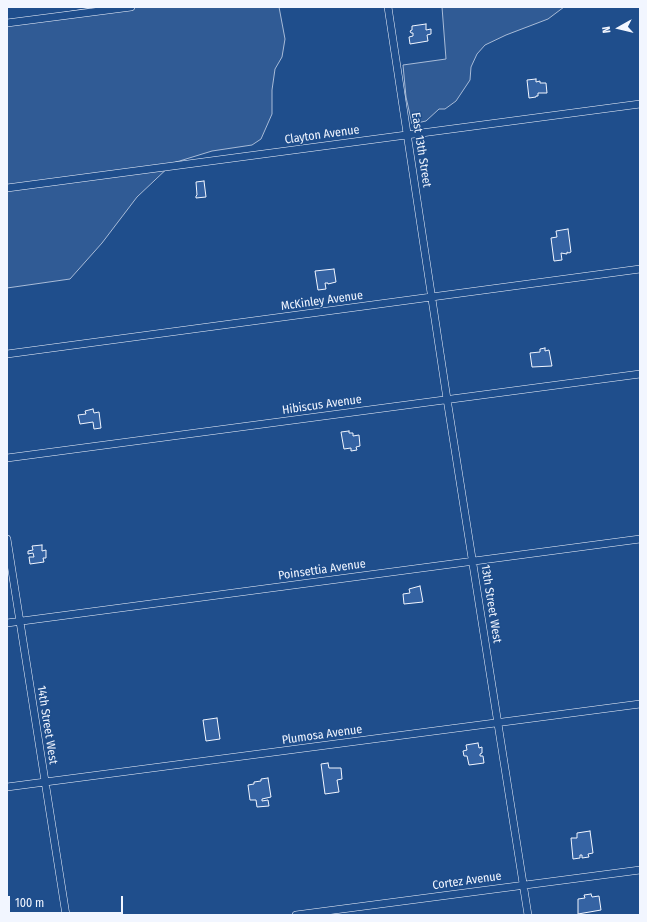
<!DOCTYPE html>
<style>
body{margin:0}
#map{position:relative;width:647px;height:922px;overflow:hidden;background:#1f4e8c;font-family:"Fira Sans Condensed",sans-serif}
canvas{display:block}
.frame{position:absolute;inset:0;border:8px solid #f2f6ff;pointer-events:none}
.north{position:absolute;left:599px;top:8px;width:40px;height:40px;-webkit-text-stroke:3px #1f4e8c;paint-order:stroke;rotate:262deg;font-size:11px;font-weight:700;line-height:16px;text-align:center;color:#f2f6ff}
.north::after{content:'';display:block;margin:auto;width:14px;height:18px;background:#f2f6ff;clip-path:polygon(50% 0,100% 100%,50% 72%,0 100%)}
.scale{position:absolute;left:8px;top:896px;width:115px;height:18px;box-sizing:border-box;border:2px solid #f2f6ff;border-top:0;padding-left:5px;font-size:12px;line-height:14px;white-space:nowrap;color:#f2f6ff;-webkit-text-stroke:3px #1f4e8c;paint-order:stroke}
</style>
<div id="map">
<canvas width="647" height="922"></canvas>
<div class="frame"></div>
<div class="north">N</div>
<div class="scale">100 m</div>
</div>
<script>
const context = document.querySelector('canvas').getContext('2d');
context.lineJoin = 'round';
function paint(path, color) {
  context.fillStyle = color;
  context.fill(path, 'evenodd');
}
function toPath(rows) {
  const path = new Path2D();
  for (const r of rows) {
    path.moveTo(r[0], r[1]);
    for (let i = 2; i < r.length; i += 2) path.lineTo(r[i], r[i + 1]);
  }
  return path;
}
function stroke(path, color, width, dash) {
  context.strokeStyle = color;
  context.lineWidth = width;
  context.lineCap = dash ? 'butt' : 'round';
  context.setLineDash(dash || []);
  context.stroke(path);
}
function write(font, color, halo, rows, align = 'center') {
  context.font = font + ' "Fira Sans Condensed",sans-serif';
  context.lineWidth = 3;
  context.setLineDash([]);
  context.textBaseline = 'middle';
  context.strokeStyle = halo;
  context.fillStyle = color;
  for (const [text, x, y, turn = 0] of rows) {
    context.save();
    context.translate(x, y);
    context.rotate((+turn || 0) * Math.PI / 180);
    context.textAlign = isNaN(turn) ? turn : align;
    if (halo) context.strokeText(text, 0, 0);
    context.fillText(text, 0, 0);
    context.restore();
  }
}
const built = toPath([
 [97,7,279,7,285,39,282,57,275,69,272,90,272,114,261,139,252,145,212,151,173,163,137,197,102,243,70,279,7,288,7,22,97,7],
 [442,7,564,7,548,19,506,35,485,45,477,54,471,67,470,80,456,101,445,109,439,109,426,121,412,124,406,97,403,65,446,59,442,7]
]);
const building = toPath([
 [426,24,426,30,431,29,431,34,427,35,428,41,410,44,409,37,413,36,413,33,411,33,410,31,412,30,412,26,426,24],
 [536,79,536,82,540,81,540,83,546,83,547,93,538,93,538,96,536,96,536,97,529,98,527,80,536,79],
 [204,181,206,197,196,198,196,196,197,195,196,182,204,181],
 [568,229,571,252,569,253,567,252,567,254,561,253,562,260,554,261,551,238,557,237,556,231,568,229],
 [334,269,336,282,328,284,328,283,325,283,326,289,318,290,315,271,334,269],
 [545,348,545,351,549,350,552,366,532,367,530,353,540,352,540,349,545,348],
 [93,409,94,413,99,412,101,428,94,429,93,422,80,424,78,415,86,414,85,411,93,409],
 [349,431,349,433,353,433,353,436,359,435,360,446,356,447,357,450,351,451,351,448,344,449,341,432,349,431],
 [42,545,42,551,46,550,46,558,43,558,44,562,30,564,29,557,34,557,33,553,28,554,28,551,33,550,32,546,42,545],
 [420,586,423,602,404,604,403,594,410,593,409,589,420,586],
 [217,718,220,739,206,741,203,720,217,718],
 [478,743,479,748,482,747,482,753,480,754,480,756,483,756,484,763,469,765,467,756,464,756,463,751,467,750,466,745,478,743],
 [328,763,329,768,341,768,342,779,337,780,339,792,325,794,321,764,328,763],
 [268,778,271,797,262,799,262,801,268,800,269,806,257,807,256,800,250,800,248,785,254,784,254,782,261,781,261,779,268,778],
 [590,831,593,853,588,854,589,857,582,858,582,855,580,855,580,858,573,859,571,838,577,838,577,833,590,831],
 [591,894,592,897,599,896,601,910,578,914,578,899,585,898,584,895,591,894]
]);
const street = toPath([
 [388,7,447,399,528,915],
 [7,23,131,7],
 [7,188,640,104],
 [7,354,640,269],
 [7,458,640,374],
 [7,539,66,915],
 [7,623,640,539],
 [7,787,640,704],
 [296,915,640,870]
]);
const streetNames = [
 ["Clayton Avenue",322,135,-8],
 ["East 13th Street",421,150,81],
 ["McKinley Avenue",322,301,-8],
 ["Hibiscus Avenue",322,405,-8],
 ["Poinsettia Avenue",322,570,-8],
 ["13th Street West",491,604,81],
 ["14th Street West",47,725,81],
 ["Plumosa Avenue",322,735,-8],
 ["Cortez Avenue",467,881,-8]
];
paint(built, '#305b95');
stroke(built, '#a8bbd7', 1);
paint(building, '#3563a3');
stroke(building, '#f2f6ff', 1);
stroke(street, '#f2f6ff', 8);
stroke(street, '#1f4e8c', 7);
write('12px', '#f2f6ff', '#1f4e8c', streetNames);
</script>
